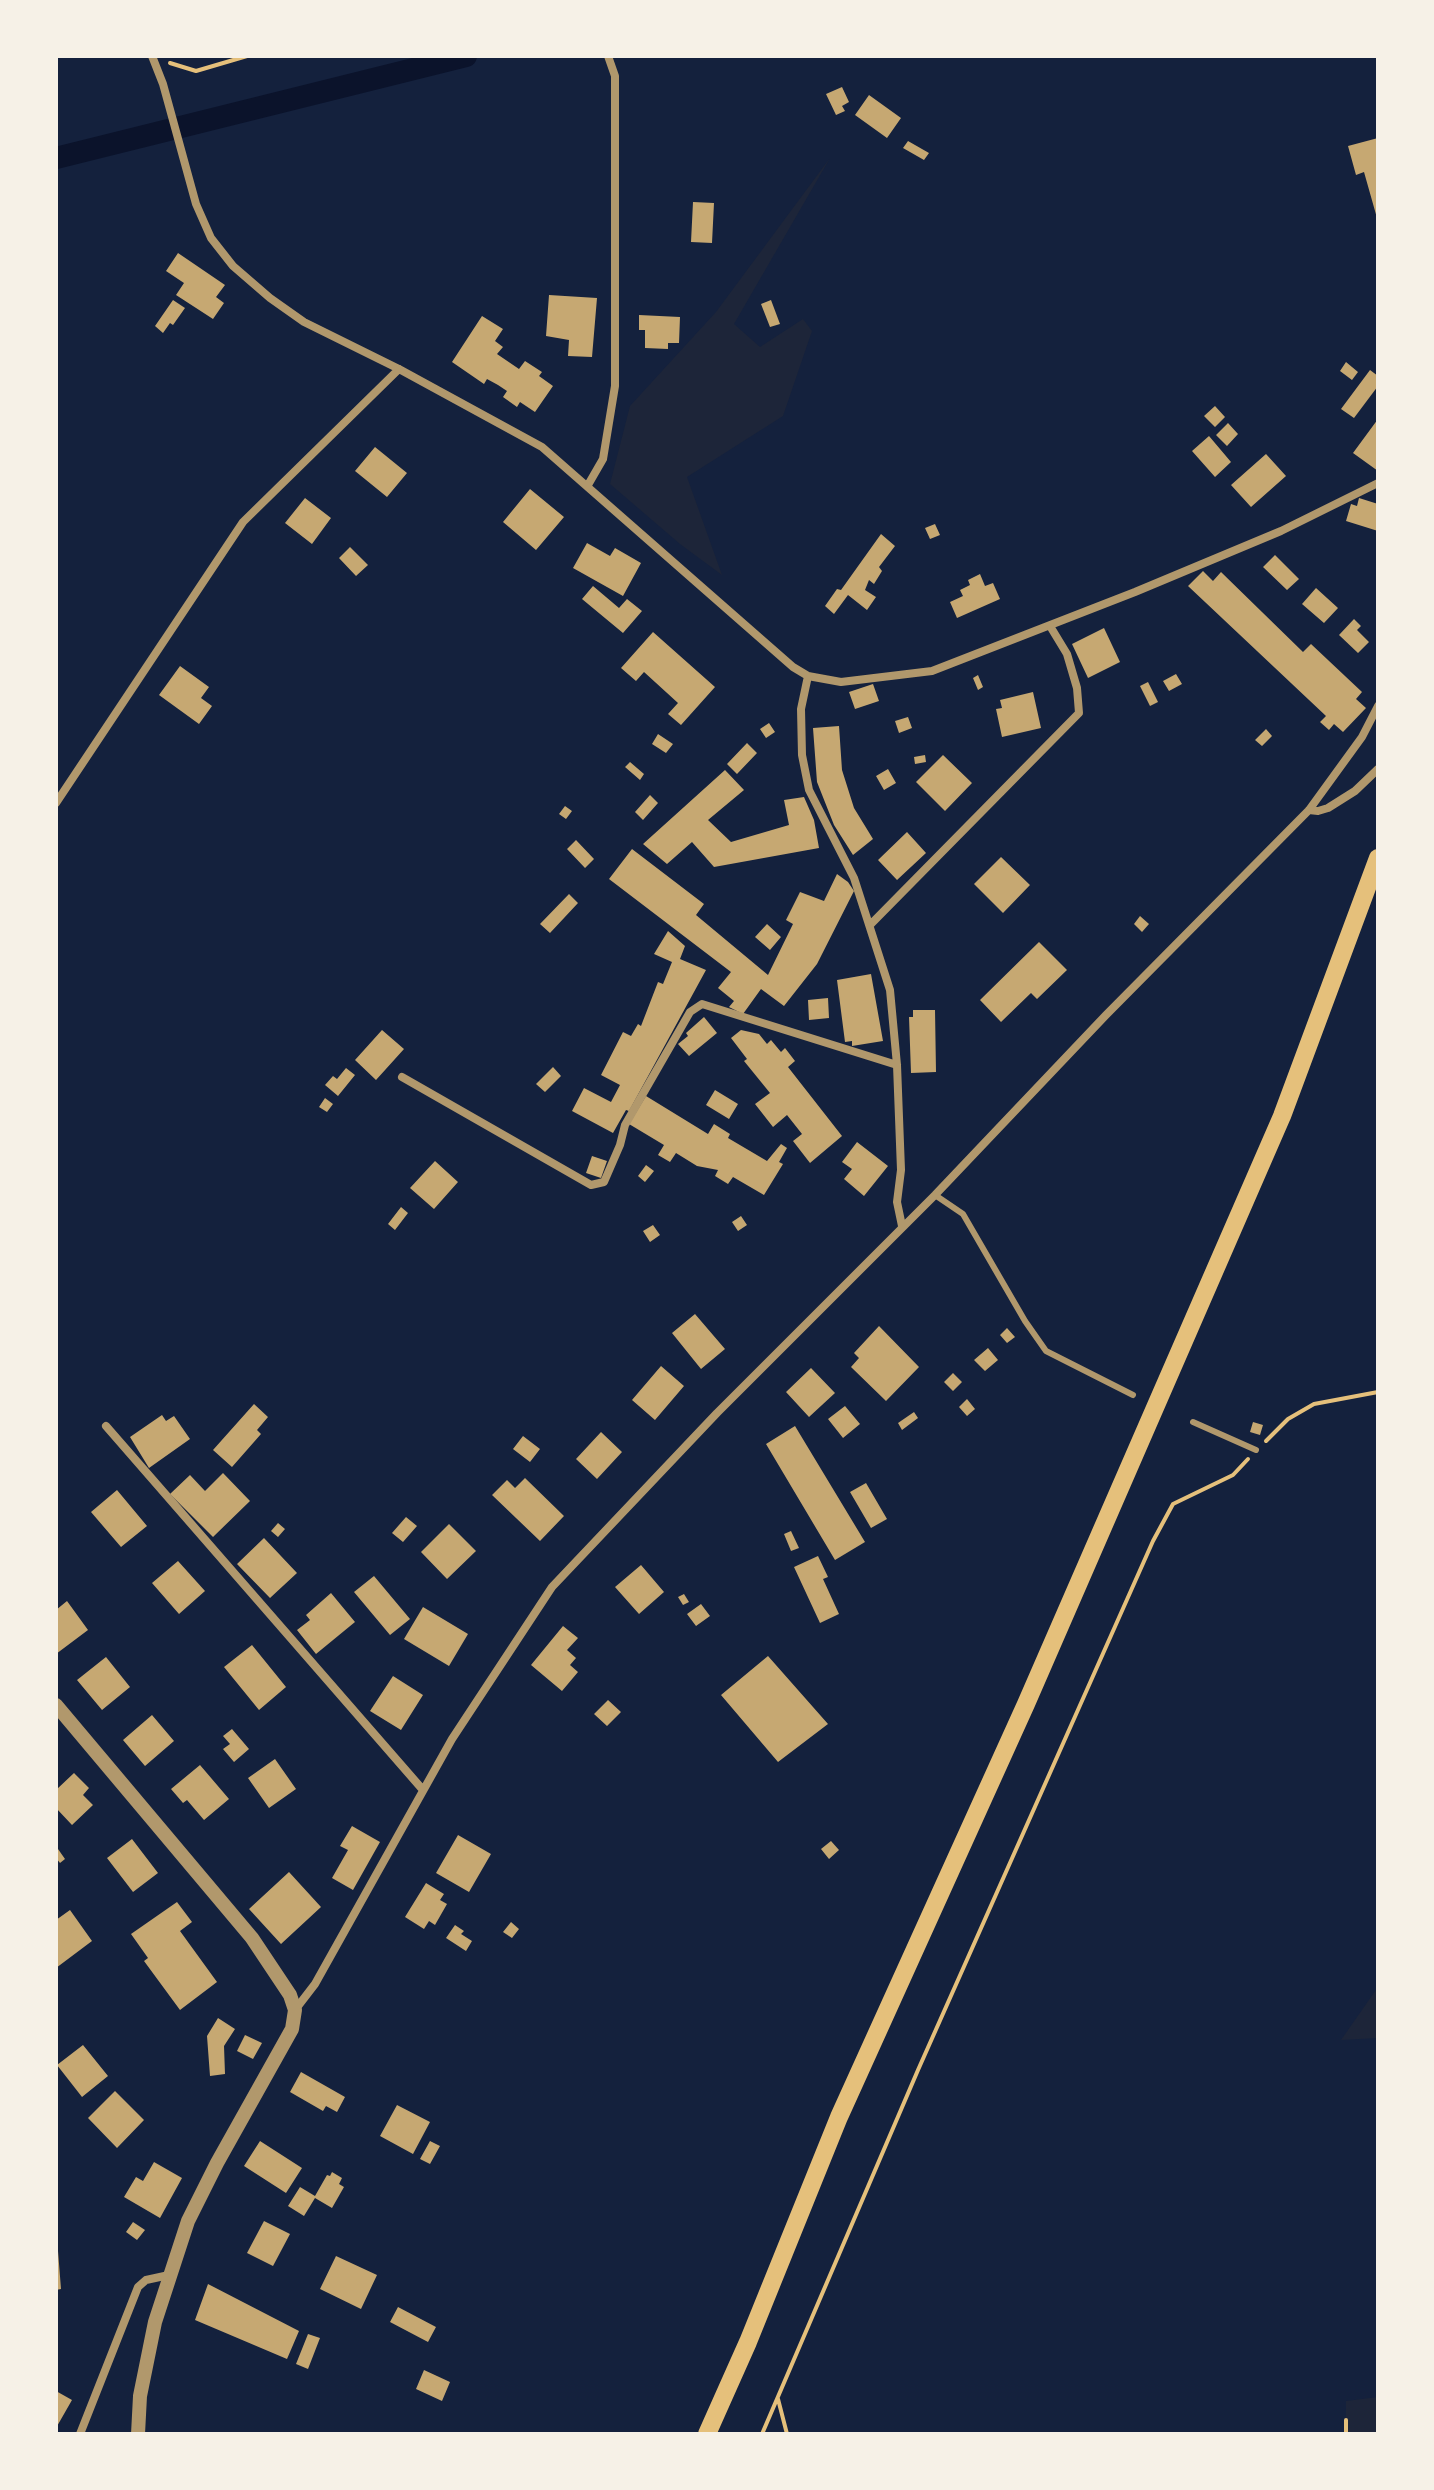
<!DOCTYPE html>
<style>
body{margin:0}
#map{position:relative;width:1434px;height:2490px;overflow:hidden;background:#14213d;font-family:Overpass,sans-serif}
canvas{display:block}
.frame{position:absolute;inset:0;border:58px solid #f6f1e7;pointer-events:none}
</style>
<div id="map">
<canvas width="1434" height="2490"></canvas>
<div class="frame"></div>
</div>
<script>
const context = document.querySelector('canvas').getContext('2d');
context.lineJoin = 'round';
function paint(path, color) {
  context.fillStyle = color;
  context.fill(path, 'evenodd');
}
function toPath(rows) {
  const path = new Path2D();
  for (const r of rows) {
    path.moveTo(r[0], r[1]);
    for (let i = 2; i < r.length; i += 2) path.lineTo(r[i], r[i + 1]);
  }
  return path;
}
function stroke(path, color, width, dash) {
  context.strokeStyle = color;
  context.lineWidth = width;
  context.lineCap = dash ? 'butt' : 'round';
  context.setLineDash(dash || []);
  context.stroke(path);
}
const green = toPath([
 [830,158,734,324,760,347,803,319,812,331,783,416,687,477,722,575,680,544,610,484,630,406,716,312],
 [1378,1987,1378,2038,1341,2040],
 [1378,2397,1378,2434,1346,2434,1346,2401]
]);
const canal = toPath([
 [56,158,466,56]
]);
const building = toPath([
 [842,87,849,102,842,106,845,111,836,115,826,94],
 [869,95,901,118,887,138,855,115],
 [1378,138,1378,218,1377,218,1364,172,1356,175,1348,146],
 [908,141,929,153,924,160,903,148],
 [693,202,714,203,712,243,691,242],
 [178,253,225,285,216,297,224,303,213,319,176,295,184,283,166,271],
 [549,295,597,298,592,357,568,356,569,340,546,336],
 [173,300,185,308,173,325,170,323,163,333,155,326],
 [771,300,780,324,770,327,761,304],
 [639,315,680,317,679,343,668,343,668,349,645,348,645,330,639,330],
 [482,316,503,329,495,341,503,347,497,354,519,369,525,361,542,372,539,376,553,386,535,412,520,402,517,407,503,397,507,391,498,385,487,379,484,384,452,362],
 [1346,362,1358,372,1352,380,1340,371],
 [1370,370,1378,376,1378,386,1354,418,1341,409],
 [1215,406,1225,417,1215,427,1204,416],
 [1378,419,1378,471,1353,453],
 [1228,423,1238,434,1227,446,1216,435],
 [1209,436,1231,462,1215,477,1192,451],
 [375,447,407,473,387,497,355,471],
 [1266,454,1286,476,1251,507,1231,485],
 [530,489,564,517,536,550,503,522],
 [305,498,331,518,312,544,285,523],
 [1359,498,1378,504,1378,531,1346,521,1351,504,1357,506],
 [935,524,940,535,930,539,925,528],
 [881,534,895,546,879,567,882,571,874,584,869,580,865,590,876,597,867,610,848,595,834,614,825,606,837,589,841,590],
 [587,543,610,556,615,548,641,563,623,596,573,568],
 [350,547,368,565,356,576,339,558],
 [1275,555,1299,579,1287,590,1263,567],
 [1203,571,1213,581,1221,572,1303,652,1311,644,1362,692,1356,699,1366,708,1343,732,1334,724,1329,730,1320,722,1326,716,1188,586],
 [980,574,985,586,993,583,1000,599,957,618,950,602,963,596,960,590,970,585,968,580],
 [593,586,619,608,627,599,642,611,623,633,582,599],
 [1316,588,1338,608,1324,623,1302,604],
 [1354,619,1361,626,1357,630,1369,642,1358,653,1339,635],
 [1104,628,1120,662,1088,678,1072,644],
 [653,632,715,687,681,725,668,714,678,703,644,672,636,681,621,668],
 [180,666,209,687,201,698,212,706,199,724,159,695],
 [1176,674,1182,684,1169,691,1163,681],
 [978,675,983,687,978,690,973,678],
 [1148,682,1158,702,1150,706,1140,686],
 [873,684,879,701,855,709,849,692],
 [1033,692,1041,728,1002,737,996,709,1002,708,1000,700],
 [908,717,912,728,899,733,895,721],
 [769,723,775,732,766,738,760,729],
 [839,726,842,770,854,808,873,839,853,855,834,825,817,782,813,728],
 [1266,729,1272,736,1262,746,1255,740],
 [658,734,673,744,666,753,652,744],
 [747,743,757,753,737,774,727,764],
 [925,755,926,762,915,764,914,757],
 [943,755,972,783,945,811,916,782],
 [630,762,644,774,640,780,625,767],
 [888,769,896,783,884,790,876,776],
 [725,770,744,790,708,820,731,842,789,825,784,800,804,797,814,820,819,848,714,867,692,842,667,864,643,844],
 [650,795,658,803,643,820,635,812],
 [565,806,572,811,566,819,559,814],
 [907,832,926,853,897,880,878,860],
 [576,840,594,859,585,868,567,849],
 [632,849,704,904,696,915,768,975,793,924,786,920,800,892,824,901,837,874,848,882,854,891,817,964,784,1006,761,989,743,1014,729,1007,734,1001,718,988,731,972,609,879],
 [1001,857,1030,885,1003,913,974,884],
 [569,894,578,903,550,933,540,924],
 [1140,916,1149,924,1142,932,1134,924],
 [767,924,781,937,770,950,755,937],
 [668,931,685,946,680,959,706,970,629,1111,626,1110,613,1133,572,1111,584,1088,611,1102,620,1085,601,1075,623,1032,631,1036,638,1024,641,1026,658,982,663,984,672,962,654,954],
 [1039,942,1067,970,1037,999,1031,993,1001,1022,980,1000],
 [871,974,883,1041,852,1046,852,1041,845,1042,837,980],
 [828,998,829,1018,809,1020,808,1000],
 [913,1010,935,1010,936,1072,911,1073,909,1017,913,1017],
 [704,1017,717,1033,689,1056,678,1044,688,1036,686,1033],
 [382,1030,404,1049,376,1080,355,1060],
 [741,1030,759,1034,767,1044,771,1040,781,1052,785,1048,795,1061,788,1067,842,1136,810,1163,793,1141,802,1134,787,1115,773,1127,755,1104,770,1093,744,1061,747,1059,731,1038],
 [553,1067,561,1076,545,1092,536,1084],
 [346,1068,355,1075,338,1096,325,1085,333,1076,337,1079],
 [715,1090,738,1104,729,1119,706,1105],
 [646,1096,708,1134,714,1124,730,1134,728,1138,767,1161,781,1144,787,1148,779,1162,783,1164,764,1195,733,1177,728,1184,715,1176,718,1170,697,1166,676,1153,670,1162,658,1155,664,1145,629,1124],
 [325,1098,333,1104,327,1112,319,1107],
 [857,1142,888,1166,864,1196,844,1179,852,1169,842,1162],
 [592,1156,607,1161,601,1178,586,1173],
 [435,1161,458,1182,434,1209,410,1188],
 [646,1165,654,1171,645,1182,638,1176],
 [401,1207,408,1213,395,1230,388,1224],
 [741,1216,747,1225,738,1231,732,1222],
 [653,1225,660,1235,650,1242,643,1231],
 [695,1314,725,1349,701,1369,672,1333],
 [879,1326,919,1367,886,1401,851,1367,859,1358,854,1353],
 [1007,1328,1015,1337,1007,1343,1000,1335],
 [988,1348,998,1360,985,1371,974,1360],
 [661,1366,684,1386,655,1420,632,1400],
 [811,1368,835,1393,809,1417,786,1392],
 [953,1373,962,1382,953,1391,944,1382],
 [967,1399,975,1409,967,1416,959,1407],
 [254,1404,268,1417,257,1430,261,1434,232,1467,213,1450],
 [845,1406,860,1424,843,1438,828,1419],
 [914,1412,918,1418,902,1430,898,1423],
 [162,1415,166,1421,174,1416,190,1439,149,1468,130,1437],
 [1253,1422,1263,1425,1260,1435,1250,1432],
 [795,1426,865,1542,835,1560,766,1444],
 [601,1432,622,1452,597,1479,576,1459],
 [523,1436,540,1449,530,1462,513,1449],
 [223,1473,250,1501,213,1537,170,1494,190,1475,205,1491],
 [525,1478,564,1516,540,1541,492,1495,507,1480,515,1488],
 [866,1483,887,1519,871,1528,850,1492],
 [117,1490,147,1526,121,1547,91,1512],
 [406,1517,417,1526,403,1542,392,1533],
 [278,1523,285,1529,278,1537,271,1531],
 [449,1524,476,1551,447,1579,421,1552],
 [791,1531,799,1548,791,1551,784,1534],
 [264,1538,297,1573,270,1598,237,1564],
 [818,1556,828,1577,823,1579,839,1614,820,1623,794,1567],
 [178,1561,205,1591,179,1614,152,1583],
 [641,1565,664,1592,639,1614,615,1587],
 [374,1576,410,1619,390,1635,354,1592],
 [331,1593,355,1622,316,1654,297,1630,310,1620,306,1615],
 [684,1594,689,1602,683,1605,678,1597],
 [67,1601,88,1630,56,1654,56,1610],
 [701,1604,710,1616,696,1626,687,1614],
 [423,1607,468,1634,449,1666,404,1639],
 [563,1626,578,1638,567,1650,576,1658,570,1665,578,1672,562,1691,531,1665],
 [252,1645,286,1687,259,1710,224,1667],
 [768,1656,828,1724,778,1762,721,1695],
 [106,1657,130,1687,102,1710,77,1680],
 [393,1676,423,1695,401,1730,370,1711],
 [608,1700,621,1712,607,1726,594,1714],
 [152,1715,174,1741,145,1766,123,1740],
 [232,1729,249,1749,234,1762,223,1749,230,1744,223,1736],
 [275,1759,296,1789,269,1808,248,1778],
 [200,1765,229,1799,204,1820,187,1800,183,1803,171,1789],
 [74,1773,89,1788,83,1795,93,1805,72,1825,56,1808,56,1790],
 [352,1826,380,1842,353,1890,332,1878,348,1850,340,1846],
 [458,1835,491,1854,469,1892,436,1873],
 [132,1839,158,1873,133,1892,107,1858],
 [831,1841,839,1850,829,1859,821,1849],
 [58,1849,65,1859,60,1863,56,1858],
 [289,1872,321,1907,281,1944,249,1909],
 [426,1883,444,1894,440,1900,447,1904,435,1925,429,1921,424,1929,405,1917],
 [177,1902,192,1922,180,1931,217,1982,180,2010,144,1961,148,1958,131,1934],
 [70,1910,92,1941,56,1968,56,1920],
 [511,1922,519,1929,512,1938,503,1932],
 [455,1925,464,1931,461,1934,472,1941,466,1951,446,1938],
 [218,2018,235,2029,224,2046,225,2074,210,2076,207,2036],
 [245,2035,262,2043,253,2059,237,2051],
 [83,2045,108,2076,82,2097,57,2065],
 [301,2072,345,2097,337,2112,326,2106,323,2111,290,2092],
 [115,2091,144,2120,117,2148,88,2118],
 [397,2105,430,2122,413,2154,380,2136],
 [260,2141,302,2168,286,2193,244,2166],
 [430,2141,440,2146,430,2164,420,2159],
 [154,2162,182,2178,160,2218,124,2197,136,2177,143,2181],
 [332,2172,342,2178,339,2184,344,2187,332,2208,315,2198,304,2216,288,2206,300,2187,315,2196,327,2175,330,2176],
 [264,2221,290,2234,273,2266,247,2253],
 [133,2222,145,2230,137,2240,126,2232],
 [56,2251,58,2251,61,2289,56,2290],
 [336,2256,377,2275,361,2309,320,2289],
 [208,2284,299,2331,287,2359,195,2320],
 [398,2307,436,2327,428,2342,390,2322],
 [308,2334,320,2338,308,2369,296,2364],
 [424,2370,450,2382,442,2401,416,2389],
 [56,2391,72,2400,56,2428]
]);
const path = toPath([
 [170,63,196,71,247,56],
 [1266,1441,1288,1419,1314,1404,1378,1392],
 [778,2399,787,2434],
 [762,2434,918,2070,1153,1541,1173,1504,1233,1475,1248,1459],
 [1346,2434,1346,2420]
]);
const service = toPath([
 [935,1195,963,1214,1025,1321,1046,1351,1133,1395],
 [1193,1422,1256,1450]
]);
const minor = toPath([
 [152,56,163,84,196,204,211,238,233,266,270,298,304,322,399,369,542,447,793,667,808,676,841,682,932,671,1135,592,1281,531,1378,483],
 [588,485,603,459,615,386,615,76,608,56],
 [808,676,801,709,802,755,809,790,854,878,890,990,897,1065,901,1170,897,1202,902,1226],
 [56,803,243,522,399,369],
 [1309,810,1318,811,1328,808,1355,791,1378,769],
 [870,925,1079,713,1077,688,1067,654,1050,626],
 [402,1077,591,1185,604,1182,620,1145,625,1125,690,1012,702,1004,897,1065],
 [106,1426,423,1790],
 [295,2010,315,1984,452,1739,552,1587,717,1413,935,1195,1106,1015,1309,810,1362,737,1378,706],
 [80,2434,138,2287,146,2280,169,2275]
]);
const tertiary = toPath([
 [56,1705,252,1938,290,1995,295,2010,292,2029,217,2163,188,2221,155,2322,140,2396,138,2434]
]);
const primary = toPath([
 [707,2434,748,2342,839,2117,1026,1704,1282,1116,1378,858]
]);
paint(green, '#1d2539');
stroke(canal, '#0b132b', 22);
paint(building, '#c6a872');
stroke(path, '#e5c07b', 4);
stroke(service, '#b1986c', 6);
stroke(minor, '#b1986c', 8);
stroke(tertiary, '#b1986c', 14);
stroke(primary, '#e5c07b', 18);
</script>
